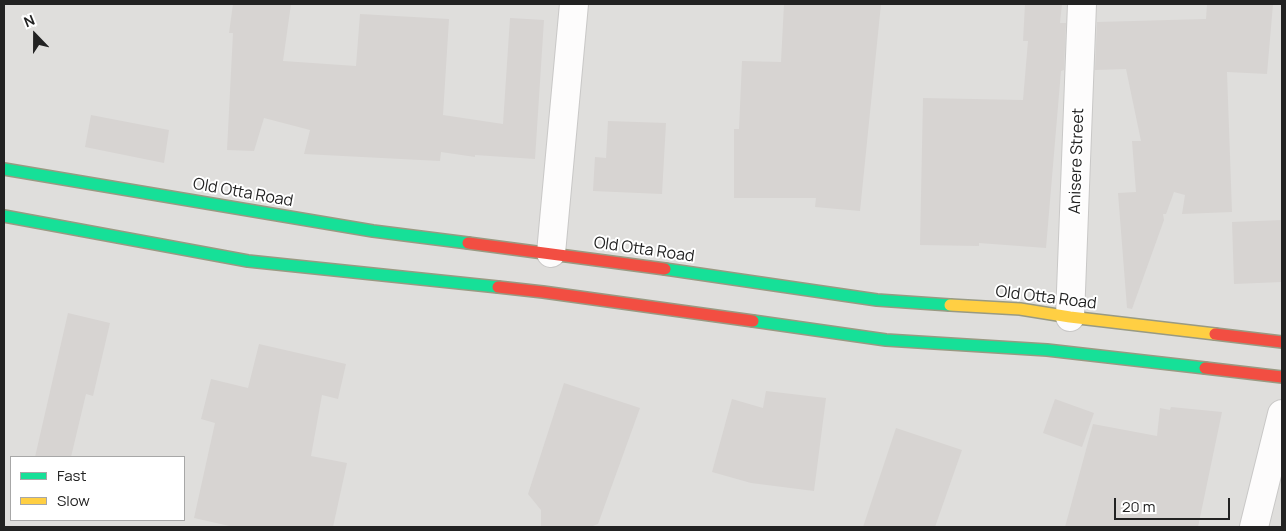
<!DOCTYPE html>
<style>
body{margin:0}
#map{position:relative;width:1286px;height:531px;overflow:hidden;background:#f0eeeb;font-family:Manrope,sans-serif}
canvas{display:block}
.frame{position:absolute;inset:0;border:5px solid #222;pointer-events:none}
.legend{position:absolute;left:10px;top:456px;width:175px;height:65px;box-sizing:border-box;background:#fff;border:1px solid #a7a7a7;margin:0;padding:6px 9px;list-style:none;font-size:15px;color:#222}
.legend li{display:flex;align-items:center;gap:10px;height:25px}
.legend b{width:25px;border:1px solid #a7a7a7}
.north{position:absolute;left:10px;top:10px;width:50px;height:50px;-webkit-text-stroke:4px #fff;paint-order:stroke;rotate:338deg;font-size:14px;font-weight:700;line-height:20px;text-align:center;color:#222}
.north::after{content:'';display:block;margin:auto;width:18px;height:22px;background:#222;clip-path:polygon(50% 0,100% 100%,50% 72%,0 100%)}
.scale{position:absolute;left:1114px;top:498px;width:116px;height:22px;box-sizing:border-box;border:2px solid #222;border-top:0;padding-left:6px;font-size:15px;line-height:18px;white-space:nowrap;color:#222;-webkit-text-stroke:4px #fff;paint-order:stroke}
</style>
<div id="map">
<canvas width="1286" height="531"></canvas>
<div class="frame"></div>
<ul class="legend">
<li><b style="height:6px;background:#16e098"></b>Fast</li>
<li><b style="height:6px;background:#ffcf43"></b>Slow</li>
</ul>
<div class="north">N</div>
<div class="scale">20 m</div>
</div>
<script>
const context = document.querySelector('canvas').getContext('2d');
context.lineJoin = 'round';
function paint(path, color) {
  context.fillStyle = color;
  context.fill(path, 'evenodd');
}
function toPath(rows) {
  const path = new Path2D();
  for (const r of rows) {
    path.moveTo(r[0], r[1]);
    for (let i = 2; i < r.length; i += 2) path.lineTo(r[i], r[i + 1]);
  }
  return path;
}
function stroke(path, color, width, dash) {
  context.strokeStyle = color;
  context.lineWidth = width;
  context.lineCap = dash ? 'butt' : 'round';
  context.setLineDash(dash || []);
  context.stroke(path);
}
function write(font, color, halo, rows, align = 'center') {
  context.font = font + ' Manrope,sans-serif';
  context.lineWidth = 4;
  context.setLineDash([]);
  context.textBaseline = 'middle';
  context.strokeStyle = halo;
  context.fillStyle = color;
  for (const [text, x, y, turn = 0] of rows) {
    context.save();
    context.translate(x, y);
    context.rotate((+turn || 0) * Math.PI / 180);
    context.textAlign = isNaN(turn) ? turn : align;
    if (halo) context.strokeText(text, 0, 0);
    context.fillText(text, 0, 0);
    context.restore();
  }
}
const residential = toPath([
 [4,4,1282,4,1282,527,4,527],
 [11,457,184,457,184,520,11,520]
]);
const building = toPath([
 [233,4,291,4,283,61,356,66,360,14,449,19,443,115,503,124,510,18,544,20,535,159,475,155,475,157,441,152,440,161,304,154,310,130,264,118,254,151,227,150,233,33,229,33],
 [784,4,881,4,860,211,815,207,816,198,734,198,734,129,739,129,742,61,781,62],
 [1025,4,1062,4,1060,23,1066,23,1064,70,1061,71,1046,248,979,243,979,246,920,245,923,98,1023,100,1028,41,1023,41],
 [1207,4,1273,4,1267,74,1227,72,1232,212,1182,214,1185,195,1174,192,1166,214,1163,214,1164,220,1132,309,1127,308,1118,193,1136,192,1132,141,1141,141,1126,69,1095,70,1097,22,1206,19],
 [91,115,169,130,164,163,85,147],
 [608,121,666,123,662,194,593,191,595,157,606,158],
 [1282,220,1282,282,1234,284,1232,222],
 [68,313,110,323,93,396,86,394,71,457,35,457],
 [259,344,346,364,338,399,322,395,311,456,347,463,333,527,234,527,194,518,215,423,201,419,211,379,248,388],
 [564,383,640,408,598,524,590,527,541,527,541,510,528,494],
 [766,391,826,398,814,491,751,483,712,472,732,399,763,408],
 [1055,399,1094,413,1082,447,1043,433],
 [1171,407,1222,412,1198,527,1065,527,1093,424,1157,436,1160,408,1170,410],
 [896,428,962,450,935,527,863,527]
]);
const street = toPath([
 [551,253,574,4],
 [1070,317,1082,4],
 [1254,527,1282,414]
]);
const fast = toPath([
 [4,169,373,231,468,243],
 [4,216,248,261,498,287],
 [665,269,877,300,950,305],
 [753,321,886,340,1047,350,1205,368]
]);
const slow = toPath([
 [950,305,1020,309,1070,317,1215,334]
]);
const jam = toPath([
 [468,243,665,269],
 [498,287,543,292,753,321],
 [1215,334,1282,342],
 [1205,368,1282,377]
]);
const streetNames = [
 ["Anisere Street",1077,161,-88],
 ["Old Otta Road",243,193,10],
 ["Old Otta Road",644,250,8],
 ["Old Otta Road",1046,298,7]
];
paint(residential, '#dfdedc');
paint(building, '#d7d4d2');
stroke(street, '#c9c8c7', 30);
stroke(fast, '#999a82', 14);
stroke(slow, '#999a82', 14);
stroke(jam, '#999a82', 14);
stroke(street, '#fdfcfc', 28);
stroke(fast, '#16e098', 11);
stroke(slow, '#ffcf43', 11);
stroke(jam, '#f24e42', 11);
write('16px', '#222', '#fff', streetNames);
</script>
